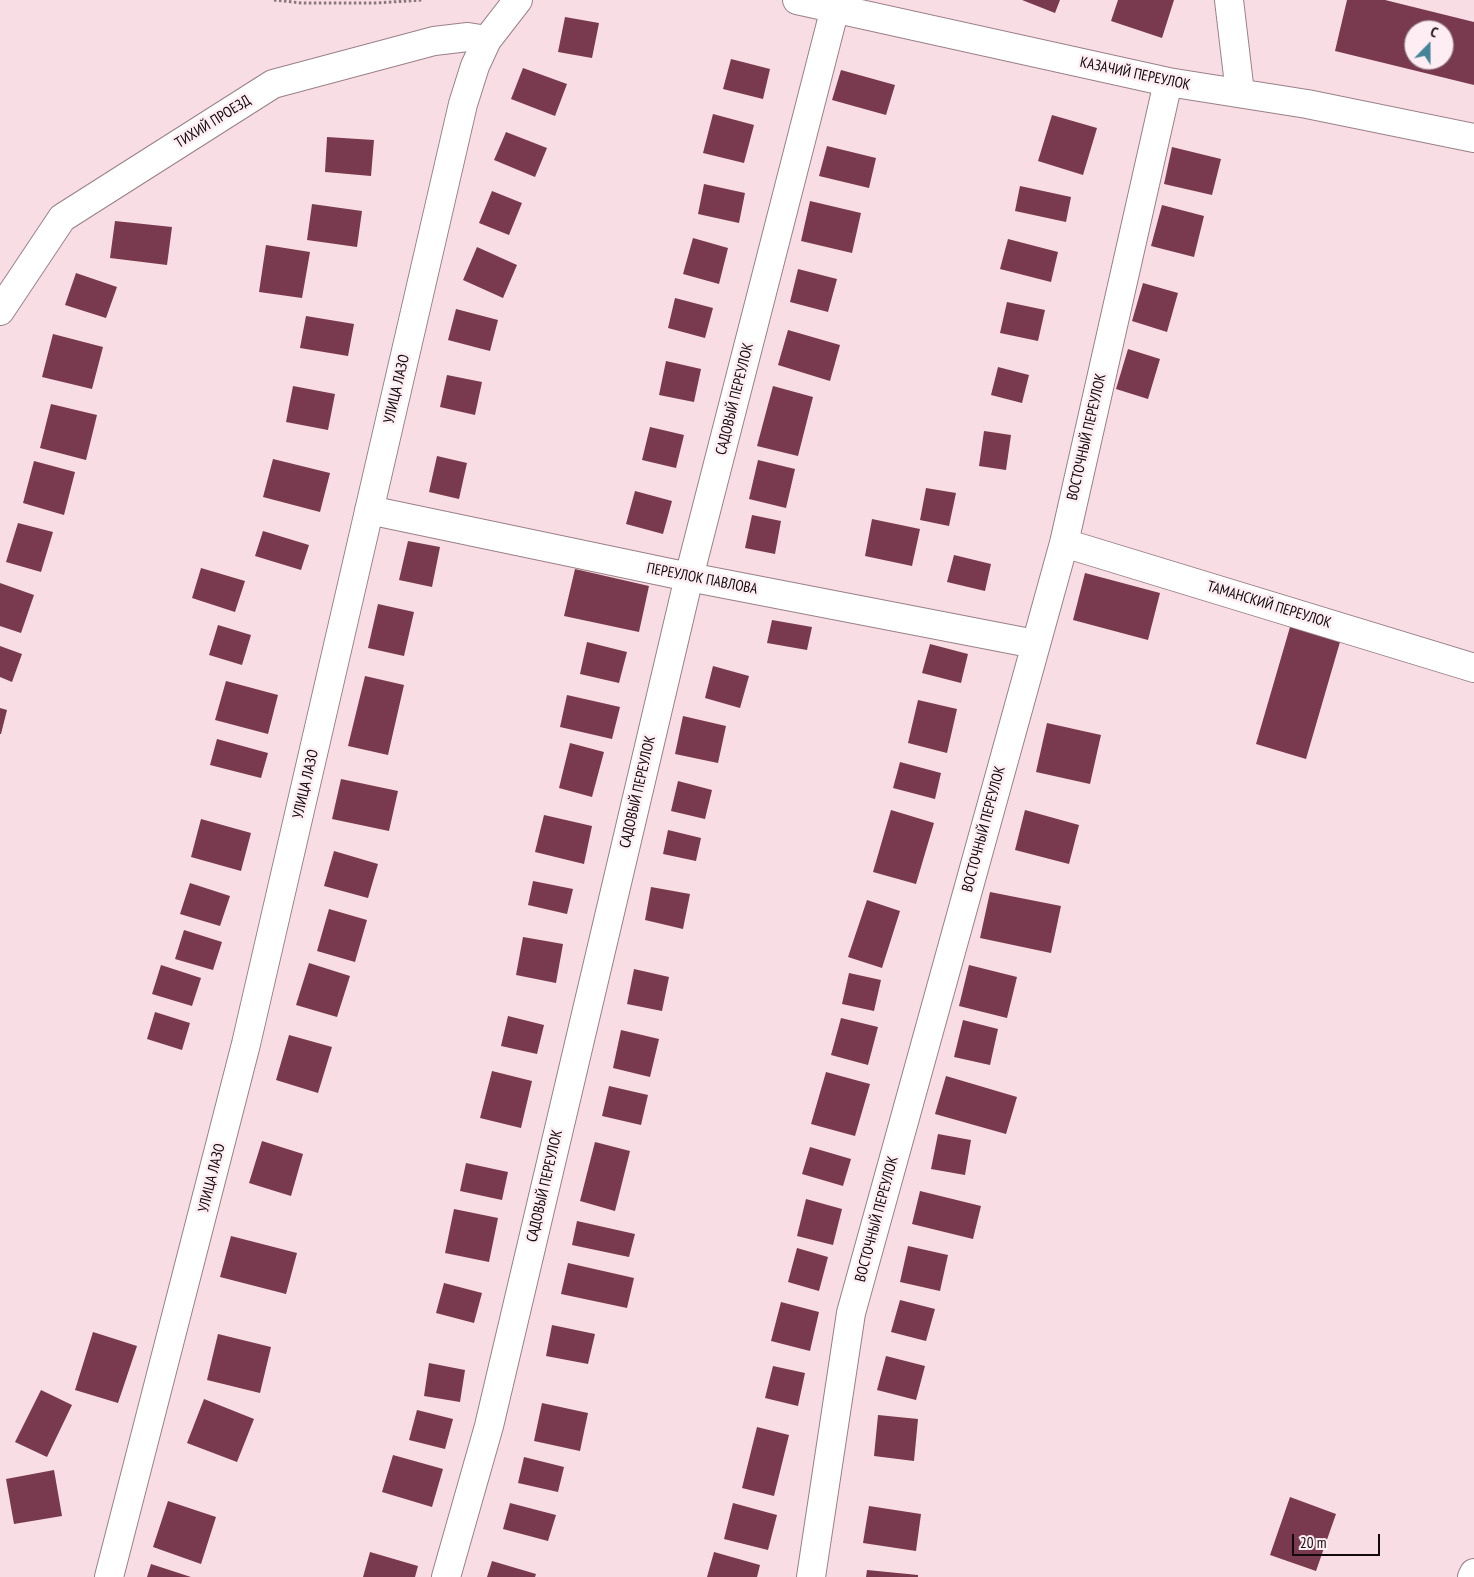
<!DOCTYPE html>
<meta charset="utf-8">
<style>
body{margin:0}
#map{position:relative;width:1474px;height:1577px;overflow:hidden;background:#f9dde4;font-family:"PT Sans Narrow",sans-serif}
canvas{display:block}
.north{position:absolute;left:1404px;top:20px;width:50px;height:50px;box-sizing:border-box;background:#feedf2;border:1px solid #9f9296;border-radius:50%;rotate:22deg;font-size:14px;font-weight:700;line-height:20px;text-align:center;color:#11090b}
.north::after{content:'';display:block;margin:auto;width:18px;height:22px;background:#458499;clip-path:polygon(50% 0,100% 100%,50% 72%,0 100%)}
.scale{position:absolute;left:1292px;top:1534px;width:88px;height:22px;box-sizing:border-box;border:2px solid #11090b;border-top:0;padding-left:6px;font-size:15px;line-height:18px;white-space:nowrap;color:#11090b;-webkit-text-stroke:4px #feedf2;paint-order:stroke}
</style>
<div id="map">
<canvas width="1474" height="1577"></canvas>
<div class="north">С</div>
<div class="scale">20 m</div>
</div>
<script>
const context = document.querySelector('canvas').getContext('2d');
context.lineJoin = 'round';
function paint(path, color) {
  context.fillStyle = color;
  context.fill(path, 'evenodd');
}
function toPath(rows) {
  const path = new Path2D();
  for (const r of rows) {
    path.moveTo(r[0], r[1]);
    for (let i = 2; i < r.length; i += 2) path.lineTo(r[i], r[i + 1]);
  }
  return path;
}
function stroke(path, color, width, dash) {
  context.strokeStyle = color;
  context.lineWidth = width;
  context.lineCap = dash ? 'butt' : 'round';
  context.setLineDash(dash || []);
  context.stroke(path);
}
function write(font, color, halo, rows, align = 'center') {
  context.font = font + ' "PT Sans Narrow",sans-serif';
  context.lineWidth = 5;
  context.setLineDash([]);
  context.textBaseline = 'middle';
  context.strokeStyle = halo;
  context.fillStyle = color;
  for (const [text, x, y, turn = 0] of rows) {
    context.save();
    context.translate(x, y);
    context.rotate((+turn || 0) * Math.PI / 180);
    context.textAlign = isNaN(turn) ? turn : align;
    if (halo) context.strokeText(text, 0, 0);
    context.fillText(text, 0, 0);
    context.restore();
  }
}
const building = toPath([
 [1022,0,1060,0,1055,13],
 [1118,0,1174,0,1162,38,1111,21],
 [1347,0,1385,0,1474,22,1474,85,1335,51],
 [1414,30,1444,30,1444,60,1414,60],
 [565,17,599,23,592,58,558,52],
 [731,59,770,69,763,99,723,89],
 [523,68,567,84,555,116,511,99],
 [841,70,895,85,886,115,832,100],
 [713,114,754,125,744,163,703,153],
 [1052,115,1097,128,1083,175,1038,161],
 [506,132,547,148,535,177,494,160],
 [327,137,374,140,371,176,325,172],
 [827,146,876,158,869,188,819,176],
 [1172,147,1221,159,1212,195,1164,184],
 [704,184,745,193,739,223,698,214],
 [1020,186,1071,197,1066,222,1015,211],
 [492,191,522,203,509,235,479,223],
 [810,201,861,213,852,253,801,241],
 [312,204,362,211,357,247,307,240],
 [1162,205,1204,216,1194,257,1151,246],
 [115,221,172,227,167,265,110,258],
 [693,238,728,248,719,284,683,274],
 [1008,239,1058,252,1051,282,1000,269],
 [266,245,310,252,302,298,259,292],
 [477,247,517,265,503,298,463,280],
 [798,269,837,279,828,312,790,302],
 [76,273,117,287,106,318,65,305],
 [1143,283,1178,293,1167,332,1132,321],
 [675,298,713,308,705,338,668,328],
 [1007,302,1045,310,1038,341,1000,333],
 [456,309,498,320,490,351,448,340],
 [306,316,354,324,348,356,300,348],
 [788,330,840,345,830,381,778,365],
 [53,334,103,347,92,389,42,377],
 [1128,349,1160,359,1148,399,1116,389],
 [666,361,701,369,694,402,659,395],
 [998,367,1029,375,1022,403,991,395],
 [447,375,482,382,475,415,440,407],
 [293,386,335,394,328,430,286,422],
 [773,386,813,397,798,456,757,446],
 [51,404,97,415,86,460,40,448],
 [650,427,684,435,676,468,642,460],
 [984,431,1011,435,1006,470,979,466],
 [437,456,467,463,459,499,429,492],
 [273,459,330,473,320,512,263,497],
 [758,460,795,469,786,508,749,499],
 [34,461,75,472,64,515,23,503],
 [926,488,956,493,949,526,920,520],
 [635,491,672,501,663,534,626,524],
 [752,515,781,521,775,554,745,548],
 [872,519,920,529,912,566,865,556],
 [18,523,53,532,41,572,6,562],
 [263,531,309,545,301,570,255,556],
 [408,541,440,547,432,587,399,580],
 [954,555,991,564,985,591,947,582],
 [201,568,245,581,235,612,192,598],
 [575,569,649,586,639,632,564,616],
 [1085,573,1160,593,1148,640,1073,620],
 [0,583,34,595,21,633,0,626],
 [378,604,414,612,404,656,368,648],
 [772,620,812,627,807,650,767,643],
 [218,625,251,635,242,665,209,655],
 [1290,627,1340,642,1306,759,1256,744],
 [587,642,627,652,619,683,580,674],
 [930,644,968,654,961,683,922,673],
 [0,646,22,654,12,682,0,677],
 [713,666,749,676,740,708,705,698],
 [365,676,404,685,388,755,348,746],
 [226,681,278,695,268,734,215,720],
 [567,695,620,707,612,739,560,727],
 [918,700,957,709,947,753,908,743],
 [0,708,7,710,1,734,0,734],
 [683,716,726,726,718,763,675,754],
 [1047,723,1101,735,1090,784,1036,772],
 [217,739,268,753,261,778,210,765],
 [570,743,604,752,592,797,559,788],
 [900,762,941,773,935,799,893,788],
 [341,779,398,791,389,831,332,819],
 [678,781,712,790,705,819,671,811],
 [891,810,934,823,916,884,873,872],
 [1025,810,1079,825,1069,864,1015,850],
 [544,815,592,826,584,864,535,852],
 [201,819,251,833,241,871,191,857],
 [668,830,701,838,696,861,663,854],
 [334,851,378,864,368,898,324,886],
 [533,881,573,889,567,914,528,905],
 [190,883,230,896,220,926,180,914],
 [651,887,690,894,683,929,645,920],
 [990,892,1061,906,1051,953,980,938],
 [867,900,900,911,882,968,848,957],
 [329,909,367,920,355,962,317,951],
 [184,930,222,942,213,970,175,959],
 [523,937,563,944,556,983,516,975],
 [309,963,350,976,337,1017,296,1005],
 [161,965,201,978,192,1006,152,994],
 [969,965,1017,977,1007,1018,959,1006],
 [634,969,669,977,662,1011,627,1004],
 [849,973,881,980,874,1011,842,1004],
 [155,1012,190,1023,182,1050,147,1039],
 [508,1016,544,1025,537,1054,501,1046],
 [841,1018,878,1027,868,1065,831,1055],
 [963,1020,998,1029,990,1065,954,1057],
 [621,1030,659,1039,650,1077,613,1068],
 [289,1035,332,1047,318,1093,276,1080],
 [492,1071,532,1081,521,1128,480,1118],
 [826,1072,870,1084,855,1136,811,1124],
 [946,1076,1017,1097,1006,1134,935,1114],
 [609,1086,648,1095,641,1125,602,1116],
 [938,1134,971,1140,965,1175,931,1169],
 [262,1141,303,1154,291,1196,249,1183],
 [595,1142,630,1151,615,1211,580,1201],
 [810,1147,851,1159,843,1186,802,1174],
 [466,1163,508,1172,502,1200,460,1191],
 [920,1191,981,1206,973,1239,912,1224],
 [806,1199,842,1209,833,1245,797,1236],
 [454,1209,498,1218,489,1262,445,1253],
 [577,1221,635,1234,629,1257,572,1245],
 [231,1236,297,1253,286,1294,220,1277],
 [908,1246,948,1255,940,1291,900,1282],
 [797,1248,828,1257,819,1291,788,1282],
 [568,1263,634,1278,627,1308,561,1294],
 [444,1283,482,1293,474,1323,436,1313],
 [900,1300,935,1309,926,1341,891,1332],
 [781,1302,819,1312,810,1351,771,1341],
 [552,1325,595,1334,588,1364,546,1356],
 [93,1332,137,1346,118,1403,75,1390],
 [218,1334,271,1347,260,1393,207,1380],
 [886,1356,925,1366,916,1400,877,1390],
 [429,1363,465,1370,460,1402,424,1396],
 [773,1366,805,1373,798,1406,765,1398],
 [41,1390,72,1405,47,1457,15,1442],
 [204,1399,254,1419,237,1462,187,1443],
 [542,1403,588,1413,580,1451,534,1441],
 [417,1410,453,1419,445,1449,409,1440],
 [878,1415,918,1419,914,1461,874,1456],
 [757,1427,789,1435,774,1496,742,1488],
 [393,1455,443,1469,432,1507,382,1492],
 [524,1457,564,1467,558,1492,518,1483],
 [54,1470,62,1516,14,1524,6,1479],
 [1290,1497,1336,1514,1316,1571,1270,1555],
 [168,1501,216,1517,201,1564,153,1547],
 [510,1503,556,1515,548,1541,503,1529],
 [733,1503,777,1515,768,1550,724,1539],
 [869,1506,921,1514,916,1551,863,1543],
 [370,1552,418,1566,415,1577,363,1577],
 [714,1552,760,1565,757,1577,707,1577],
 [492,1561,536,1574,535,1577,487,1577],
 [151,1564,191,1577,147,1577],
 [867,1570,918,1575,918,1577,866,1577]
]);
const path = toPath([
 [274,0,302,3,376,3,423,0]
]);
const minor = toPath([
 [797,0,1168,82,1307,104,1474,138],
 [1229,0,1240,93],
 [0,311,62,218,273,84,434,41,468,37,487,40],
 [369,510,689,577,1035,644],
 [1064,543,1474,668],
 [109,1577,246,1044,463,104,475,66,487,40,518,0],
 [446,1577,489,1426,689,577,835,8],
 [811,1577,851,1313,1064,543,1168,82],
 [1472,1577,1474,1573]
]);
const streetNames = [
 ["КАЗАЧИЙ ПЕРЕУЛОК",1135,74,12],
 ["ТИХИЙ ПРОЕЗД",213,122,-32],
 ["УЛИЦА ЛАЗО",397,389,-77],
 ["САДОВЫЙ ПЕРЕУЛОК",735,399,-76],
 ["ВОСТОЧНЫЙ ПЕРЕУЛОК",1087,437,-77],
 ["ПЕРЕУЛОК ПАВЛОВА",702,579,11],
 ["ТАМАНСКИЙ ПЕРЕУЛОК",1269,605,17],
 ["УЛИЦА ЛАЗО",306,784,-77],
 ["САДОВЫЙ ПЕРЕУЛОК",638,792,-77],
 ["ВОСТОЧНЫЙ ПЕРЕУЛОК",984,829,-75],
 ["УЛИЦА ЛАЗО",212,1178,-76],
 ["САДОВЫЙ ПЕРЕУЛОК",545,1186,-77],
 ["ВОСТОЧНЫЙ ПЕРЕУЛОК",877,1219,-75]
];
paint(building, '#793a4f');
stroke(minor, '#9a8087', 30);
stroke(path, '#88767a', 3, [2.5, 2.5]);
stroke(minor, '#fff', 28);
write('15px', '#11090b', '#feedf2', streetNames);
</script>
